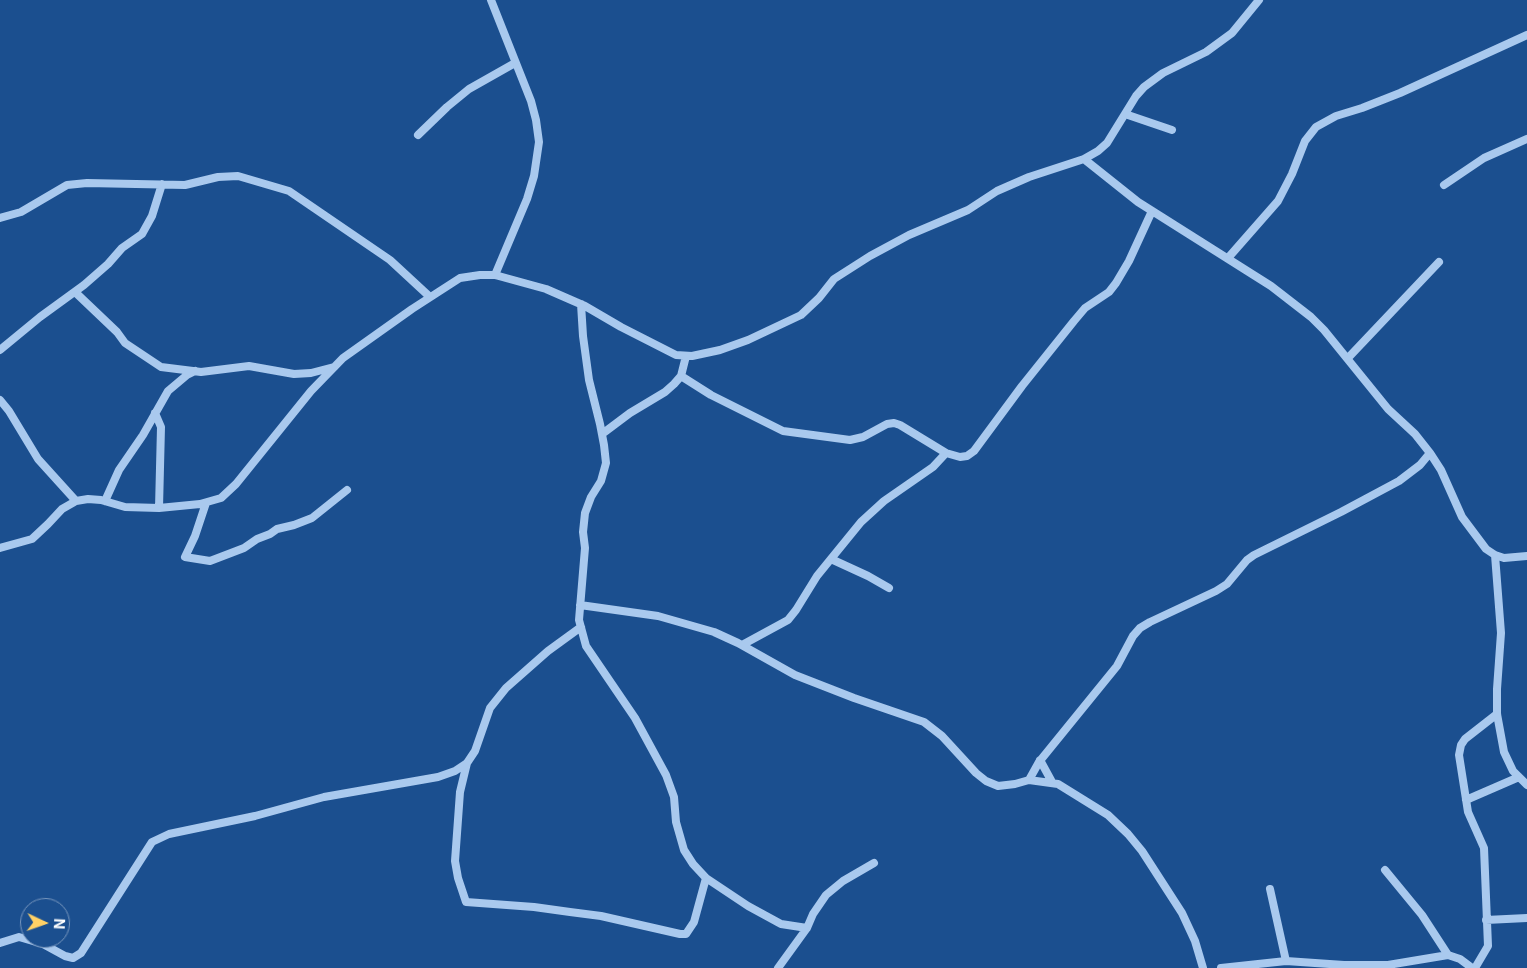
<!DOCTYPE html>
<style>
body{margin:0}
#map{position:relative;width:1527px;height:968px;overflow:hidden;background:#1b4f8f;font-family:Inter,sans-serif}
canvas{display:block}
.north{position:absolute;left:20px;top:898px;width:50px;height:50px;box-sizing:border-box;background:#1b4f8f;border:1px solid #7695bc;border-radius:50%;rotate:93deg;font-size:14px;font-weight:700;line-height:20px;text-align:center;color:#fff}
.north::after{content:'';display:block;margin:auto;width:18px;height:22px;background:#ffd166;clip-path:polygon(50% 0,100% 100%,50% 72%,0 100%)}
</style>
<div id="map">
<canvas width="1527" height="968"></canvas>
<div class="north">N</div>
</div>
<script>
const context = document.querySelector('canvas').getContext('2d');
context.lineJoin = 'round';
function toPath(rows) {
  const path = new Path2D();
  for (const r of rows) {
    path.moveTo(r[0], r[1]);
    for (let i = 2; i < r.length; i += 2) path.lineTo(r[i], r[i + 1]);
  }
  return path;
}
function stroke(path, color, width, dash) {
  context.strokeStyle = color;
  context.lineWidth = width;
  context.lineCap = dash ? 'butt' : 'round';
  context.setLineDash(dash || []);
  context.stroke(path);
}
const minor = toPath([
 [491,0,531,101,536,120,539,142,534,176,527,199,495,275],
 [1125,114,1172,130],
 [418,135,447,107,469,89,515,63],
 [1084,159,1138,202,1271,286,1311,317,1324,330,1388,409,1415,434,1430,453,1441,470,1462,517,1486,549,1495,555,1504,558,1527,556],
 [1444,185,1484,158,1527,139],
 [0,218,21,212,67,185,87,183,185,185,218,177,238,176,289,191,390,260,430,297],
 [1228,258,1278,201,1292,174,1305,141,1316,127,1336,116,1362,108,1400,93,1527,35],
 [75,292,117,332,125,343,161,367,201,372,249,366,294,374,311,373,334,367],
 [581,304,583,336,589,380,600,424,604,445,606,463,601,481,591,497,585,513,583,532,585,548,579,620,586,646,635,718,666,775,674,797,676,822,684,850,693,864,706,878,748,906,781,924,807,928],
 [0,350,40,317,84,285,108,264,122,248,142,234,152,216,162,184],
 [1348,358,1439,262],
 [681,376,711,395,783,431,850,440,863,437,887,424,894,423,900,425,946,453,960,457,967,456,974,451,1022,386,1074,321,1085,308,1109,292,1116,283,1129,261,1152,211],
 [0,400,9,411,38,459,76,501],
 [155,413,161,427,159,508],
 [602,434,630,413,665,392,674,384,681,376,686,356],
 [105,501,119,470,143,435,168,391,187,375,195,371],
 [206,503,195,536,185,557,210,561,244,548,257,539,270,534,277,529,294,525,312,518,347,490],
 [0,548,32,539,48,524,62,509,76,501,88,499,101,500,125,507,159,508,200,504,221,498,236,484,311,391,343,358,412,309,460,278,480,275,495,275,546,289,585,306,621,327,676,355,692,356,720,350,748,340,801,315,819,298,834,279,870,256,909,235,968,210,997,191,1029,177,1084,159,1098,151,1107,143,1136,96,1144,87,1163,73,1206,52,1232,33,1259,0],
 [1495,555,1501,633,1497,689,1497,714,1504,752,1513,771,1527,785],
 [831,559,868,576,889,588],
 [580,605,658,616,714,632,738,643,795,675,854,698,924,722,942,736,976,773,986,781,998,786,1015,784,1029,780,1058,784,1108,815,1128,834,1142,851,1182,913,1195,941,1203,968],
 [742,645,788,620,796,610,817,576,861,522,884,501,933,467,946,453],
 [1040,760,1052,782],
 [467,763,460,792,455,861,458,878,466,902,534,907,570,912,601,916,680,934,686,934,694,922,706,878],
 [1029,780,1039,762,1117,666,1133,636,1140,628,1150,622,1216,591,1227,584,1247,560,1254,555,1341,512,1399,481,1420,465,1430,453],
 [1466,800,1519,777],
 [1385,870,1422,915,1448,955],
 [1270,889,1286,961],
 [1486,920,1527,918],
 [0,943,19,937,43,944,65,956,73,958,81,953,152,842,169,834,255,816,324,797,438,777,455,771,467,763,475,751,490,708,506,688,548,651,581,627],
 [778,968,807,928,813,914,826,895,843,881,874,863],
 [1221,968,1286,961,1344,965,1388,965,1448,955,1460,959,1472,968],
 [1475,968,1488,946,1484,848,1468,812,1459,755,1461,745,1465,739,1497,714]
]);
stroke(minor, '#a9c9ee', 8);
</script>
